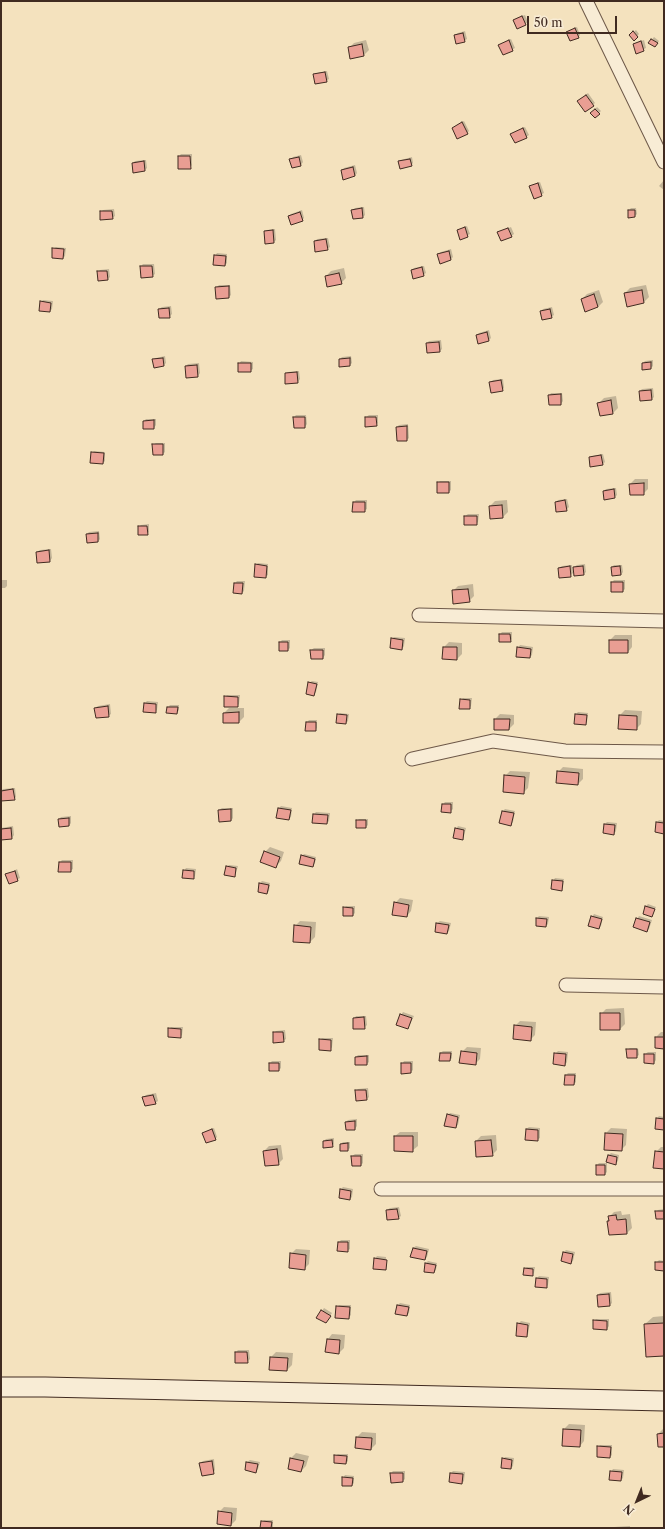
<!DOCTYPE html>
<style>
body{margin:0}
#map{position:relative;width:665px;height:1529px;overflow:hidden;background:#f4e2be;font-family:"Libre Caslon Text",serif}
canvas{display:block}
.frame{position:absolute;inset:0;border:2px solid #402a20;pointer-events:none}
.north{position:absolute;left:617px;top:1481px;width:40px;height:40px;-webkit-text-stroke:3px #f8ecd5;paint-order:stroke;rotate:223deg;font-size:11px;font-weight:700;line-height:16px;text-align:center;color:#402a20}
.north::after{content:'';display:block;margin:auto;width:14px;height:18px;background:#402a20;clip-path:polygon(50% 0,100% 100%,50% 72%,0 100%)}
.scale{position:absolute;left:527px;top:16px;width:90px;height:18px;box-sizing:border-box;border:2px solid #402a20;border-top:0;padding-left:5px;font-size:12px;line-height:14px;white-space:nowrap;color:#402a20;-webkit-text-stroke:3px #f8ecd5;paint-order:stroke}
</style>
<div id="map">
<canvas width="665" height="1529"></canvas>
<div class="frame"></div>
<div class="north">N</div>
<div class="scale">50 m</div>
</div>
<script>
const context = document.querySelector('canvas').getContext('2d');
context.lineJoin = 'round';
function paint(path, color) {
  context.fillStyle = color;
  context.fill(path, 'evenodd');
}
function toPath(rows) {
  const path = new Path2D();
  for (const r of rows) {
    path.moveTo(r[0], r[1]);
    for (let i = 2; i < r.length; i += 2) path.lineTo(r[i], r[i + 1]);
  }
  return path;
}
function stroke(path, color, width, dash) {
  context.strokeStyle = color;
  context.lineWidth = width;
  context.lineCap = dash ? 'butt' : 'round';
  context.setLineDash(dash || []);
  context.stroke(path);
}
const shadow = toPath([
 [525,15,528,22,518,28,517,18],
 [577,27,580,35,578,37,567,32],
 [636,30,639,34,634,39,630,35],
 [465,31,467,39,464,41,455,35,458,33],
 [654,37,659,41,657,44,650,42],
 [511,39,515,48,503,54,499,45],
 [366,40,369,50,364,55,349,48,354,43],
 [644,40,646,48,636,53,634,44],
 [327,71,329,79,326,81,314,75,317,73],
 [588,93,595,103,585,111,580,99],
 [597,107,601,111,595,117,592,113],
 [464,121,469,131,467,133,453,128],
 [525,127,529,135,526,137,512,134],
 [181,154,192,154,192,165,190,168,179,156],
 [301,155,303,162,301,165,292,167,291,160,293,157],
 [412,157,413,163,411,165,399,162,401,160],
 [146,160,147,168,144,171,133,163,135,161],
 [355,165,357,173,355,176,342,171,344,168],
 [664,180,664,190,659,186],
 [540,182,544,193,534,198,530,186],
 [364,207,365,215,363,217,353,210,355,208],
 [631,208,636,208,637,214,634,217,629,210],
 [114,209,115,216,112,218,101,212,103,210],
 [302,210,304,218,302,220,289,216,291,214],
 [467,226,470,234,461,238,458,230],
 [511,227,514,234,511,236,498,233],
 [275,229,276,240,274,242,266,243,265,232,267,230],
 [328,238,330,247,327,249,315,242,317,239],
 [56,247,66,248,65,256,63,258,53,249],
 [451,249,453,257,451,259,441,262,438,254,441,252],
 [217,253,227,254,227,263,225,265,215,256],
 [143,264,154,264,155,274,152,276,141,266],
 [424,266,426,273,423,275,412,270,414,268],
 [344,268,346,278,341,283,326,276,331,271],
 [109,269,110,277,108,279,98,272,100,270],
 [219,285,230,285,231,295,229,297,217,287],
 [646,285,649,297,644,302,628,306,625,293,630,288],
 [599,290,603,302,598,307,585,310,582,299,587,294],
 [43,300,53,301,52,309,50,311,41,302],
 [171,306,172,314,169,317,159,309,162,307],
 [552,307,554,315,551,317,541,311,543,309],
 [489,330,491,338,489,340,479,342,477,335,479,333],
 [441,340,442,349,440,351,427,343,429,341],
 [165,356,166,363,164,365,153,360,156,358],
 [351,356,352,363,350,365,340,359,342,357],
 [653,360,653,366,651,368,643,369,643,363,645,361],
 [241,361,253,362,253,369,250,371,239,364],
 [199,363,200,373,198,376,187,376,186,366,188,364],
 [299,371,300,379,298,382,286,382,286,374,288,372],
 [503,379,504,388,502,390,490,383,493,380],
 [653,388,654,397,652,399,640,391,642,389],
 [551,393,562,393,563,401,561,404,549,396],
 [616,396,618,408,613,413,599,403,604,398],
 [296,415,306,415,307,424,305,427,294,417],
 [369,415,378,415,378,423,376,425,366,417],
 [146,419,156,419,156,425,154,428,144,421],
 [408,424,409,438,407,440,397,440,397,427,399,425],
 [156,443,165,443,165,452,163,454,153,445],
 [94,451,105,452,105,461,103,463,92,453],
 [603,454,605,462,603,464,590,458,592,456],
 [635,479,648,479,648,489,643,494,630,484],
 [440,481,451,481,451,490,449,492,438,483],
 [616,488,617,495,615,497,604,491,606,489],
 [567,499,569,507,566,510,556,502,558,500],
 [356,500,367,500,367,509,364,511,354,502],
 [507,500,508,512,503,517,491,518,490,506,495,501],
 [468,514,479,514,478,522,476,524,465,516],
 [149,524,149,532,147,534,139,527,141,525],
 [99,531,100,539,98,542,87,542,87,534,89,532],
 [51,549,52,558,50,561,37,552,40,550],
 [258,563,268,564,268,575,265,577,256,565],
 [585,564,586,572,584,574,574,567,577,565],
 [572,565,573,573,570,576,559,568,562,566],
 [614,565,622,565,623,572,621,575,612,567],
 [1,580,7,580,7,586,5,588,1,588],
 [614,580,625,580,625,589,623,591,612,582],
 [237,581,245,581,244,591,242,593,235,583],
 [473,584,474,596,469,601,453,591,458,586],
 [502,632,512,632,512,639,510,641,500,634],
 [615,635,632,635,632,647,628,652,610,640],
 [394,637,405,638,404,646,402,649,392,639],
 [282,640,290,640,290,648,288,650,280,642],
 [449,642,462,643,462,654,457,659,444,647],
 [520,645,533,647,532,655,530,657,518,648],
 [314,648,325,648,325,655,323,658,311,650],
 [312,681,318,682,316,692,314,695,309,683],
 [227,695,240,695,239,704,237,706,225,697],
 [463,698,472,698,471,706,469,708,461,700],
 [147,701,158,702,157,710,155,712,145,703],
 [110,704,111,714,108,716,95,708,98,706],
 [170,705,179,705,179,710,177,713,168,707],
 [229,708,244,708,244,717,239,722,224,713],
 [625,710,642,711,641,724,636,729,620,715],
 [578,712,588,713,587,722,585,724,576,714],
 [340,713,349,714,348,721,346,723,338,715],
 [500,714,514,715,514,724,509,729,495,719],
 [309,720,317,720,317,728,315,730,307,722],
 [563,767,583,769,583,779,578,784,558,772],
 [510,771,530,772,528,788,523,793,505,776],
 [15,788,16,797,14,799,1,791,3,789],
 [445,802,453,802,453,809,450,812,443,804],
 [281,806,292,808,291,817,289,819,278,817,279,808],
 [222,808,233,808,233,818,231,821,219,810],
 [505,809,515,811,513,822,511,825,501,823,503,811],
 [316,812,330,813,329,821,327,823,313,822,314,814],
 [71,816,71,823,69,826,59,819,61,817],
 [359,819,368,819,368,825,366,827,357,821],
 [659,820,664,821,664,833,657,822],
 [607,822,617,823,616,831,614,834,604,832,605,824],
 [13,826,14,835,12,838,1,839,1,828],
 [458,826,466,828,464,836,462,839,456,829],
 [270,847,284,852,281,861,276,866,265,852],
 [304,854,316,857,315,863,313,866,302,856],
 [62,860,73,860,73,869,70,871,60,862],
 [229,865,238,866,236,873,234,876,226,867],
 [186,868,196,869,195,876,193,878,184,871],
 [17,869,20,878,10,883,7,875],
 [555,878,564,879,563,887,561,890,553,881],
 [262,881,270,883,269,891,267,893,260,883],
 [400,898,413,900,411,911,407,916,395,903],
 [648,904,656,907,652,915,646,906],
 [346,906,355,906,355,913,353,915,344,908],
 [594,914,603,917,601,926,599,928,592,917],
 [539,916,549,917,548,924,546,926,537,918],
 [639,916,652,920,649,929,647,931,637,919],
 [300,921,316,922,315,937,310,942,295,926],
 [440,921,451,923,449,931,447,933,436,931,437,923],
 [624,1008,625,1024,620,1029,601,1014,606,1009],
 [403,1012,414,1016,408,1028,401,1015],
 [356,1016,366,1016,367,1025,364,1028,354,1019],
 [520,1021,536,1022,535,1035,530,1040,515,1026],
 [171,1027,183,1027,182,1035,180,1037,169,1029],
 [285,1030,286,1039,283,1041,274,1033,276,1031],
 [661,1032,664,1032,664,1048,656,1037],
 [322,1038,333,1038,332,1047,330,1050,320,1040],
 [467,1047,481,1048,480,1059,475,1064,462,1052],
 [630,1048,638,1048,639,1055,636,1057,627,1050],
 [443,1051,452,1051,452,1058,450,1060,440,1060,440,1053],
 [558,1051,568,1052,567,1062,565,1065,555,1054],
 [648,1052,656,1052,656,1060,654,1063,645,1062,645,1054],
 [358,1055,369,1055,369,1062,367,1064,356,1057],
 [272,1061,281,1061,281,1068,279,1070,270,1063],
 [404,1061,413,1061,413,1070,411,1072,402,1064],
 [568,1073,576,1073,576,1082,574,1084,566,1075],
 [368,1088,369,1097,367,1099,356,1091,358,1089],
 [156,1093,158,1101,155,1103,143,1098,146,1095],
 [450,1113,460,1115,458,1125,455,1127,448,1115],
 [659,1116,664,1117,664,1129,657,1118],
 [357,1119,357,1126,355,1129,347,1129,346,1122,348,1120],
 [529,1127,540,1128,540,1138,537,1140,526,1129],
 [214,1128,217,1137,215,1139,203,1133],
 [611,1128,627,1129,626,1145,621,1150,606,1133],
 [400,1132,418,1132,418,1146,413,1150,395,1136],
 [496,1135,497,1150,492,1155,476,1141,481,1136],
 [334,1138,334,1144,332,1146,324,1141,326,1139],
 [343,1142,350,1142,350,1148,348,1150,341,1150,341,1144],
 [281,1145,283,1159,278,1164,264,1151,269,1146],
 [661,1147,664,1147,664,1168,656,1152],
 [611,1153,619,1155,618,1161,615,1164,609,1155],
 [355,1154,363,1154,363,1163,361,1165,352,1156],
 [599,1163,607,1163,607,1172,605,1174,597,1165],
 [343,1187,353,1189,352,1197,350,1199,341,1189],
 [399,1207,401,1216,398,1218,387,1210,390,1208],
 [664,1209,664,1218,656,1212,658,1210],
 [621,1211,622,1215,630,1214,632,1228,627,1233,610,1234,608,1221,609,1217,614,1212],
 [341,1240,350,1240,350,1249,347,1251,339,1242],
 [416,1246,429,1249,427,1257,425,1259,412,1256,413,1248],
 [296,1249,310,1250,309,1264,304,1269,291,1254],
 [566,1250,575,1252,573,1261,571,1263,564,1252],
 [377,1256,386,1257,385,1269,375,1259],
 [659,1260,664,1261,664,1270,656,1263],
 [428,1261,437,1263,436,1270,434,1272,426,1263],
 [527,1267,535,1267,534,1273,532,1275,524,1269],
 [539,1276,549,1277,548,1285,546,1287,537,1278],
 [611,1292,612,1303,610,1305,598,1295,600,1293],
 [400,1303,410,1305,409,1313,407,1315,398,1305],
 [339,1305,351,1305,351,1315,349,1317,337,1307],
 [324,1308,332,1313,326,1322,318,1317],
 [664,1316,664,1355,645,1324,653,1317],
 [596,1319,609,1319,609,1326,607,1329,594,1321],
 [521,1321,530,1323,528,1334,526,1336,518,1324],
 [332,1334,345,1335,344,1348,339,1353,326,1351,328,1339],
 [238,1350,249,1350,250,1359,247,1362,236,1352],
 [276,1352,293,1353,292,1365,287,1370,270,1369,271,1357],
 [569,1424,585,1425,584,1441,580,1446,564,1429],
 [663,1429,664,1429,664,1446,658,1434],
 [362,1432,376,1433,376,1444,371,1449,357,1437],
 [600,1445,612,1445,612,1455,610,1457,598,1447],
 [296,1453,309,1456,306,1466,301,1471,289,1468,291,1458],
 [338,1454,348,1454,348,1461,346,1463,335,1456],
 [505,1457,514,1458,513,1466,511,1468,503,1459],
 [214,1459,215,1470,213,1473,200,1463,203,1461],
 [250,1460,260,1462,258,1469,256,1472,246,1470,247,1462],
 [613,1469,624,1470,623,1478,621,1480,611,1472],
 [393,1471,405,1471,405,1479,403,1481,391,1473],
 [453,1471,465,1472,464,1481,462,1483,451,1473],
 [345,1475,354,1476,354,1483,352,1485,343,1478],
 [224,1507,237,1508,236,1520,231,1525,219,1512],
 [264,1520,273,1520,273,1528,261,1528,262,1522],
 [630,1526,630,1528,613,1528,614,1527],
 [362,1527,362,1528,350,1528]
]);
const building = toPath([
 [522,16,526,25,517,29,513,20,522,16],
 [575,28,579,38,570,41,566,32,575,28],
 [633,31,638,37,634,41,629,35,633,31],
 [463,33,465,42,456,44,454,35,463,33],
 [651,39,658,43,655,47,648,43,651,39],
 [509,40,513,51,503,55,498,45,509,40],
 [641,41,644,51,636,54,633,44,641,41],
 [362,44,364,56,350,59,348,47,362,44],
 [325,72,327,82,315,84,313,74,325,72],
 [586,95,594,106,585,112,577,101,586,95],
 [595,109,600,114,595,118,590,113,595,109],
 [462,122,468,134,457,139,452,128,462,122],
 [523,128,527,138,515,143,510,134,523,128],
 [178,156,190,156,191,169,178,169,178,156],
 [299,157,301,166,292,168,289,159,299,157],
 [410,159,412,166,400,169,398,161,410,159],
 [144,161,145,171,133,173,132,163,144,161],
 [353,167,355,176,343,180,341,170,353,167],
 [538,183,542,196,534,199,529,186,538,183],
 [362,208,363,218,353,219,351,210,362,208],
 [628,210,635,210,635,217,628,218,628,210],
 [100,211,112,211,113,219,100,220,100,211],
 [300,212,303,221,291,225,288,216,300,212],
 [465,227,468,237,460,240,457,230,465,227],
 [508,228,512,237,501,241,497,232,508,228],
 [273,230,274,243,265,244,264,231,273,230],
 [326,239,328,250,315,252,314,241,326,239],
 [52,248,64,249,63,259,52,258,52,248],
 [449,251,451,260,440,264,437,254,449,251],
 [214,255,226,256,225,266,213,265,214,255],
 [140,266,152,266,153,277,141,278,140,266],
 [422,267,424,276,413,279,411,270,422,267],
 [97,271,107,271,108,280,98,281,97,271],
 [339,273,342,284,327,287,325,276,339,273],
 [229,286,229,298,216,299,215,287,229,286],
 [642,290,644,303,627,307,624,293,642,290],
 [594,294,598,307,585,312,581,299,594,294],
 [40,301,51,303,50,312,39,311,40,301],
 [169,308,170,318,159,318,158,309,169,308],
 [550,309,552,318,542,320,540,311,550,309],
 [487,332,489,341,478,344,476,335,487,332],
 [439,342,440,352,427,353,426,343,439,342],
 [163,358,164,366,154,368,152,359,163,358],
 [350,358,350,366,339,367,339,359,350,358],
 [651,362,651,369,642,370,642,363,651,362],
 [238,363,251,363,251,372,238,372,238,363],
 [197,365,198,377,186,378,185,366,197,365],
 [297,372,298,383,285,384,285,373,297,372],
 [501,380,503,391,491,393,489,382,501,380],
 [651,390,652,400,640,401,639,391,651,390],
 [561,394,561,405,549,405,548,395,561,394],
 [611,400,613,414,600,416,597,403,611,400],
 [293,417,305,417,305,428,294,428,293,417],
 [365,417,376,417,377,426,365,427,365,417],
 [154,420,154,429,143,429,143,421,154,420],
 [407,426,407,441,397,441,396,427,407,426],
 [152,444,163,444,163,455,153,455,152,444],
 [91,452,104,453,103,464,90,463,91,452],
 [601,455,603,465,590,467,589,457,601,455],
 [437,482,449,482,449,493,437,493,437,482],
 [644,483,644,495,630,495,629,484,644,483],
 [614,489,615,498,604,500,603,491,614,489],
 [565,500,567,511,556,512,555,502,565,500],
 [353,502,365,502,365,512,352,512,353,502],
 [502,505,503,518,490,519,489,506,502,505],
 [464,516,477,516,477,525,464,525,464,516],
 [138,526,147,526,148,535,138,535,138,526],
 [98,533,98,542,87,543,86,534,98,533],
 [49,550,50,562,37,563,36,552,49,550],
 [255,564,267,566,266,578,254,577,255,564],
 [570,566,571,577,559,578,558,568,570,566],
 [583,566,584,575,574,576,573,567,583,566],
 [620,566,621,575,612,576,611,567,620,566],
 [611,582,623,582,623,592,611,592,611,582],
 [234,583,243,583,242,594,233,593,234,583],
 [468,589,470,602,453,604,452,590,468,589],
 [499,634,510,634,511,642,499,642,499,634],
 [391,638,403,640,402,650,390,648,391,638],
 [609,640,628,640,628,653,609,653,609,640],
 [279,642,288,642,288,651,279,651,279,642],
 [443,647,457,647,457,660,442,659,443,647],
 [517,647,531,649,530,658,516,657,517,647],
 [310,650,323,650,323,659,311,659,310,650],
 [308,682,317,684,314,696,306,694,308,682],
 [224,696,238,697,238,707,224,707,224,696],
 [460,699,470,700,470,709,459,709,460,699],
 [144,703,156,704,156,713,143,712,144,703],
 [108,706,109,717,96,718,94,708,108,706],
 [167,707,178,707,177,714,166,713,167,707],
 [239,712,239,723,223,723,223,713,239,712],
 [337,714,347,715,346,724,336,723,337,714],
 [575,714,587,715,586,725,574,724,575,714],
 [619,715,637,716,637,730,618,729,619,715],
 [494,719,510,719,509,730,494,730,494,719],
 [306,722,316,722,316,731,305,731,306,722],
 [557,771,579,773,578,785,556,783,557,771],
 [504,775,525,777,524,794,503,792,504,775],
 [13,789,15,800,1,801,1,791,13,789],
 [442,804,451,804,451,813,441,812,442,804],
 [278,808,291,810,289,820,276,818,278,808],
 [231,809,231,821,219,822,218,810,231,809],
 [502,811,514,813,511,826,499,823,502,811],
 [313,814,328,815,327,824,312,823,313,814],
 [69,818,69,826,59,827,58,819,69,818],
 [356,820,366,820,366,828,356,828,356,820],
 [656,822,664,823,664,834,655,832,656,822],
 [604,824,615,825,614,835,603,833,604,824],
 [11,828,12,839,1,840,1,829,11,828],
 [455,828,464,830,463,840,453,838,455,828],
 [264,851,280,857,276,868,260,862,264,851],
 [301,855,315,859,313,867,299,864,301,855],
 [59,862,71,862,71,872,58,872,59,862],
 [226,866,236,868,235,877,224,875,226,866],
 [183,870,194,871,194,879,182,878,183,870],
 [15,871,18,881,9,884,5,874,15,871],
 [552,880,563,881,562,891,551,889,552,880],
 [259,883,269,885,267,894,258,892,259,883],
 [394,902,409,905,407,917,392,915,394,902],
 [645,906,655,909,652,917,643,914,645,906],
 [343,907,353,908,353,916,343,916,343,907],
 [591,916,602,919,599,929,588,926,591,916],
 [536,918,547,919,546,927,536,926,536,918],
 [636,918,650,922,647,932,633,927,636,918],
 [436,923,449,925,447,934,435,932,436,923],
 [294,925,311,927,310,943,293,942,294,925],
 [600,1013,620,1013,620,1030,600,1030,600,1013],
 [400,1014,412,1018,408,1029,396,1025,400,1014],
 [364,1017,365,1029,353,1029,353,1018,364,1017],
 [514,1025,532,1027,531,1041,513,1039,514,1025],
 [168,1028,181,1029,181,1038,168,1037,168,1028],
 [273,1032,283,1032,284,1042,273,1043,273,1032],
 [655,1037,664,1037,664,1049,655,1048,655,1037],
 [319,1039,331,1040,331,1051,319,1050,319,1039],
 [626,1049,637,1049,637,1058,627,1058,626,1049],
 [461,1051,477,1053,476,1065,459,1063,461,1051],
 [440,1053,451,1053,450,1061,439,1061,440,1053],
 [554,1053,566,1054,565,1066,553,1064,554,1053],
 [644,1054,654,1054,654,1064,644,1063,644,1054],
 [367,1056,367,1065,355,1065,355,1057,367,1056],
 [269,1063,279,1063,279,1071,269,1071,269,1063],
 [401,1063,411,1063,411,1073,401,1074,401,1063],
 [565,1075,575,1075,574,1085,564,1085,565,1075],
 [355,1090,366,1090,367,1100,356,1101,355,1090],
 [153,1095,156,1104,145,1106,142,1097,153,1095],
 [447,1114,458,1117,456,1128,444,1126,447,1114],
 [656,1118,664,1119,664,1130,655,1129,656,1118],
 [355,1121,355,1130,346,1130,345,1122,355,1121],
 [212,1129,216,1140,206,1143,202,1133,212,1129],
 [526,1129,538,1130,538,1141,525,1140,526,1129],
 [605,1133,623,1134,622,1151,604,1150,605,1133],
 [394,1136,413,1136,413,1152,394,1151,394,1136],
 [332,1140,333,1147,323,1148,323,1141,332,1140],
 [491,1140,493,1156,476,1157,475,1141,491,1140],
 [348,1143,348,1151,340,1151,340,1144,348,1143],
 [277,1149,279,1165,265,1166,263,1151,277,1149],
 [655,1151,664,1152,664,1169,653,1168,655,1151],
 [608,1155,617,1157,616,1165,606,1162,608,1155],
 [351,1156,361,1156,361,1166,352,1166,351,1156],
 [596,1165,605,1165,605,1175,596,1175,596,1165],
 [340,1189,351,1191,350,1200,339,1198,340,1189],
 [397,1209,399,1219,387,1220,386,1210,397,1209],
 [655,1211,664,1211,664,1219,656,1219,655,1211],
 [616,1215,617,1220,626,1219,627,1234,609,1235,607,1221,609,1221,608,1216,616,1215],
 [338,1242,348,1242,348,1252,337,1251,338,1242],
 [413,1248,427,1251,425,1260,410,1257,413,1248],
 [563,1252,573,1254,571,1264,561,1261,563,1252],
 [290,1253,306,1255,305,1270,289,1268,290,1253],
 [374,1258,387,1260,386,1270,373,1269,374,1258],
 [655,1262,664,1262,664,1271,655,1270,655,1262],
 [425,1263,436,1265,434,1273,424,1272,425,1263],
 [524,1268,533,1269,533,1276,523,1275,524,1268],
 [536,1278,547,1279,547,1288,535,1287,536,1278],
 [609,1294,610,1306,598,1307,597,1295,609,1294],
 [397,1305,409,1307,407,1316,395,1314,397,1305],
 [336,1306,350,1307,349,1319,335,1318,336,1306],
 [321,1310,331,1316,326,1323,316,1318,321,1310],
 [593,1320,607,1321,607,1330,593,1329,593,1320],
 [517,1323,528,1325,527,1337,516,1336,517,1323],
 [664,1323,664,1356,646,1357,644,1324,664,1323],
 [327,1339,340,1340,339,1354,325,1352,327,1339],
 [235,1352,247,1352,248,1363,235,1363,235,1352],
 [270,1357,288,1358,287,1371,269,1370,270,1357],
 [563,1429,581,1430,580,1447,562,1446,563,1429],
 [664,1433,664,1447,658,1447,657,1434,664,1433],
 [356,1437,372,1438,371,1450,355,1448,356,1437],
 [597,1446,611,1447,610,1458,597,1457,597,1446],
 [334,1455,347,1456,346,1464,334,1463,334,1455],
 [290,1458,304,1461,301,1472,288,1469,290,1458],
 [502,1458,512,1460,511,1469,501,1468,502,1458],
 [212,1461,214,1474,202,1476,199,1463,212,1461],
 [246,1462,258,1464,256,1473,245,1470,246,1462],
 [610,1471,622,1472,621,1481,609,1480,610,1471],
 [390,1473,403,1473,403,1482,391,1483,390,1473],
 [450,1473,463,1474,462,1484,449,1482,450,1473],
 [342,1477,353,1478,352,1486,342,1486,342,1477],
 [218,1511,232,1513,231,1526,217,1524,218,1511],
 [261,1521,272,1522,271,1528,260,1528,261,1521]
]);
const minor = toPath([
 [586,1,664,162],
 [419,615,664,621],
 [412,759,493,741,565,751,664,752],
 [566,985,664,987],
 [381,1189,664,1189]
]);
const secondary = toPath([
 [1,1387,45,1387,664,1401]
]);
paint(shadow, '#0003');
paint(building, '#e99e93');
stroke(building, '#402a20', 1);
stroke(minor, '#6d5848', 15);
stroke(secondary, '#402a20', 21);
stroke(minor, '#f8ecd5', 13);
stroke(secondary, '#f8ecd5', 19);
</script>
